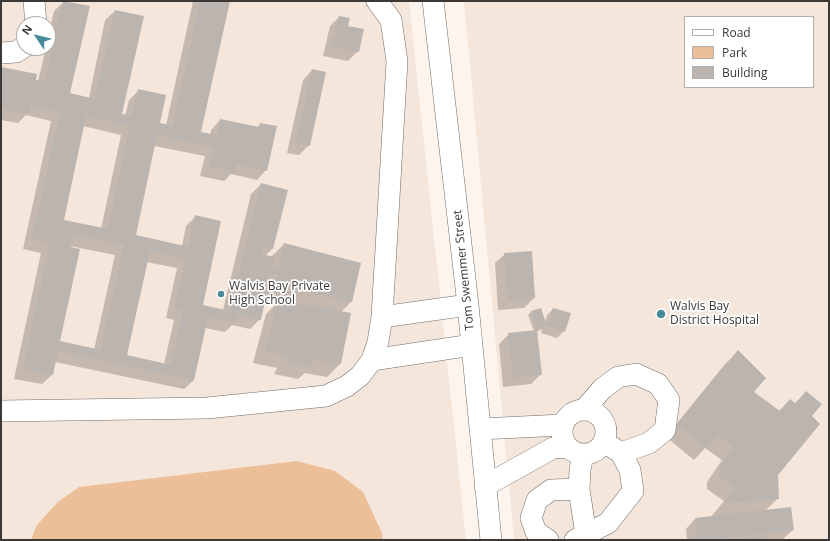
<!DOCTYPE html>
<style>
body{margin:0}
#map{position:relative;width:830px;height:541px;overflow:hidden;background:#fcf4ed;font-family:"Open Sans",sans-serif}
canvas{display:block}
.frame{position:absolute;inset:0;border:2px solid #3b3835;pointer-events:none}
.legend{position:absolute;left:684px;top:16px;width:130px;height:72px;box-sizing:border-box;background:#fff;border:1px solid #b1afae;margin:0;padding:5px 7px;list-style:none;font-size:12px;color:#3b3835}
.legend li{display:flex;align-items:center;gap:8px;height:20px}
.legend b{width:20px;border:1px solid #b1afae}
.north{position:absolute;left:16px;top:16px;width:40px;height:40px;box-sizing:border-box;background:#fff;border:1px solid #b1afae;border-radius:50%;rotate:305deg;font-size:11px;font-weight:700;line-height:16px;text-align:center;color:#3b3835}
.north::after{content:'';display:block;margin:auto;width:14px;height:18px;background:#478c98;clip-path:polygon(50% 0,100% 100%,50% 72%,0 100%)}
</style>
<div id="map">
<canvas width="830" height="541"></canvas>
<div class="frame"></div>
<ul class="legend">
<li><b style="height:5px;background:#fff"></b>Road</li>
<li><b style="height:11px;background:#edbf99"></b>Park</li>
<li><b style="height:11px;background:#bcb4ae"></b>Building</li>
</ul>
<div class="north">N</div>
</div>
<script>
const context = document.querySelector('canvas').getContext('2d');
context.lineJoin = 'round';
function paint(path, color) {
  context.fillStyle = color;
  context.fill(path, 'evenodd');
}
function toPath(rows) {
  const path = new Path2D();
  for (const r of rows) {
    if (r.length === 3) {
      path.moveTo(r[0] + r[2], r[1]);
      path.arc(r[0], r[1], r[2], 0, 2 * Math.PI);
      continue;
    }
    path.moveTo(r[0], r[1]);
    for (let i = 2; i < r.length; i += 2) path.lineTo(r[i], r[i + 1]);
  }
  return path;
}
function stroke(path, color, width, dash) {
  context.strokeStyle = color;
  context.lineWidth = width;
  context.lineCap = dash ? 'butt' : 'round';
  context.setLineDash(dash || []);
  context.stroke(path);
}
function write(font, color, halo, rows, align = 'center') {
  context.font = font + ' "Open Sans",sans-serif';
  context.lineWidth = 3.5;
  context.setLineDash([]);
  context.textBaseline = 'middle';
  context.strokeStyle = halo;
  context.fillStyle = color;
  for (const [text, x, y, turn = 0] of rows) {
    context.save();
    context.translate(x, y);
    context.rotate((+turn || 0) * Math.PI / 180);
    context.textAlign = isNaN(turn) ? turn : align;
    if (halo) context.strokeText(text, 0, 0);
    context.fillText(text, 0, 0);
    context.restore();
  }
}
const built = toPath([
 [1,1,409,1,466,540,1,540],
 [24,24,48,24,48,48,24,48],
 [464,1,829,1,829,540,514,540],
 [685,17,813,17,813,87,685,87]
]);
const green = toPath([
 [297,461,335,471,363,492,382,533,383,540,31,540,37,525,58,502,79,487]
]);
const shadow = toPath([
 [193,1,229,1,200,133,210,135,211,130,220,120,257,128,261,124,266,170,257,180,231,174,224,181,200,176,205,156,154,146,135,236,182,246,186,226,196,216,202,306,223,310,251,194,261,184,272,249,265,256,271,257,284,244,360,264,351,302,341,312,350,314,340,364,327,377,305,373,298,379,274,374,277,368,253,363,266,314,280,300,265,296,260,319,250,329,232,325,225,332,205,328,194,380,184,389,55,362,52,375,42,384,14,379,41,253,23,249,51,121,26,115,18,123,1,120,1,68,38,81,46,48,48,48,48,38,54,11,64,2,69,94,89,98,105,20,115,11,121,115,125,116,129,100,139,90,159,124,166,126],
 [83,126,121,135,101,229,62,221],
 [70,246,115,255,94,350,59,342],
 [146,262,177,268,166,318,174,320,164,364,126,356],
 [339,17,347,27,358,51,348,61,323,56,330,26],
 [312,70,309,145,299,155,287,153,303,80],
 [505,254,534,298,524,308,498,310,495,263],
 [540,309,545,322,547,315,553,309,564,331,557,338,541,333,542,329,536,332,540,375,531,384,503,387,499,344,509,334,534,331,528,315,531,312],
 [738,352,753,392,779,411,790,400,794,404,806,392,811,416,777,474,778,498,765,511,793,530,783,539,777,540,687,540,686,529,695,519,711,517,724,501,707,489,707,482,722,460,705,448,694,460,666,437,725,364]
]);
const building = toPath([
 [63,1,90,6,70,93,95,99,115,10,144,16,122,114,132,116,138,89,166,95,160,123,173,126,200,1,230,1,201,132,217,135,220,119,259,127,260,123,277,126,267,171,237,164,235,172,209,166,214,147,157,135,136,235,189,247,195,215,221,221,203,305,230,311,261,183,288,190,273,249,263,247,261,254,275,257,272,268,279,269,284,243,361,263,352,302,276,283,278,275,271,273,261,320,238,315,236,323,208,317,194,380,58,351,53,375,23,369,50,243,32,239,60,112,31,105,29,114,1,109,1,67,37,74,36,80,45,82],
 [86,116,130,125,108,229,64,220],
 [74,235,124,245,101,350,60,341,80,249,71,247],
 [150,251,186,259,175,309,183,310,171,365,127,355],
 [339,16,350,18,348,26,364,29,359,52,332,47],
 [312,69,326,72,310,146,296,143],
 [532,251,535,298,508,300,504,253],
 [279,300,351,313,341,364,313,360,312,367,286,362,289,356,265,351],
 [541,308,547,326,553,308,571,313,565,332,547,326,537,330,531,311],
 [537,330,542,375,513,378,508,333],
 [738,350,766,378,754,392,780,411,790,399,796,404,806,391,822,404,812,416,820,424,778,475,779,499,723,503,735,488,720,476,719,468,734,447,717,435,707,448,677,424],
 [791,507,794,530,704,540,694,540,693,535,697,535,695,518],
 [766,536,766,540,734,540,734,539]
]);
const minor = toPath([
 [34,1,36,24],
 [433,1,468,305,491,540],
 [1,53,16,52,24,47],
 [382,317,468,305],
 [372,360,472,345],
 [584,410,602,389,618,377,636,374,658,384,669,400,665,430,649,443,621,453],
 [584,432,22],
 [1,411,207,408,326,396,347,386,360,376,372,360,378,342,382,317,397,61,391,20,377,1],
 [480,429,563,425],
 [583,454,580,470,579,489,586,535],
 [485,486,553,448,568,447],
 [548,540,536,532,531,518,537,500,551,490,579,489],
 [575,540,608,523,633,491,630,470,621,453,604,442]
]);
const markers = [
 [221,294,4,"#478c98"],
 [661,314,5,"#478c98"]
];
const streetNames = [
 ["Tom Swemmer Street",464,270,-96]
];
const poiNames = [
 ["Walvis Bay Private",229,287],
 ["High School",229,301],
 ["Walvis Bay",670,307],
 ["District Hospital",670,321]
];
paint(built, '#f5e6db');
paint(green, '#edbf99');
paint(shadow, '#0003');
paint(building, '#bcb4ae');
stroke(minor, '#726b66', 22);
stroke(minor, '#fff', 21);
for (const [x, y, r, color] of markers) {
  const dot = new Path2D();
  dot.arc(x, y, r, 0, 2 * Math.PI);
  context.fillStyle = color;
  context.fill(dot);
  stroke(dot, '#fff', 1.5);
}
write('12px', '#3b3835', '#fff', streetNames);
write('12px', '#3b3835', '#fff', poiNames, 'left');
</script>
